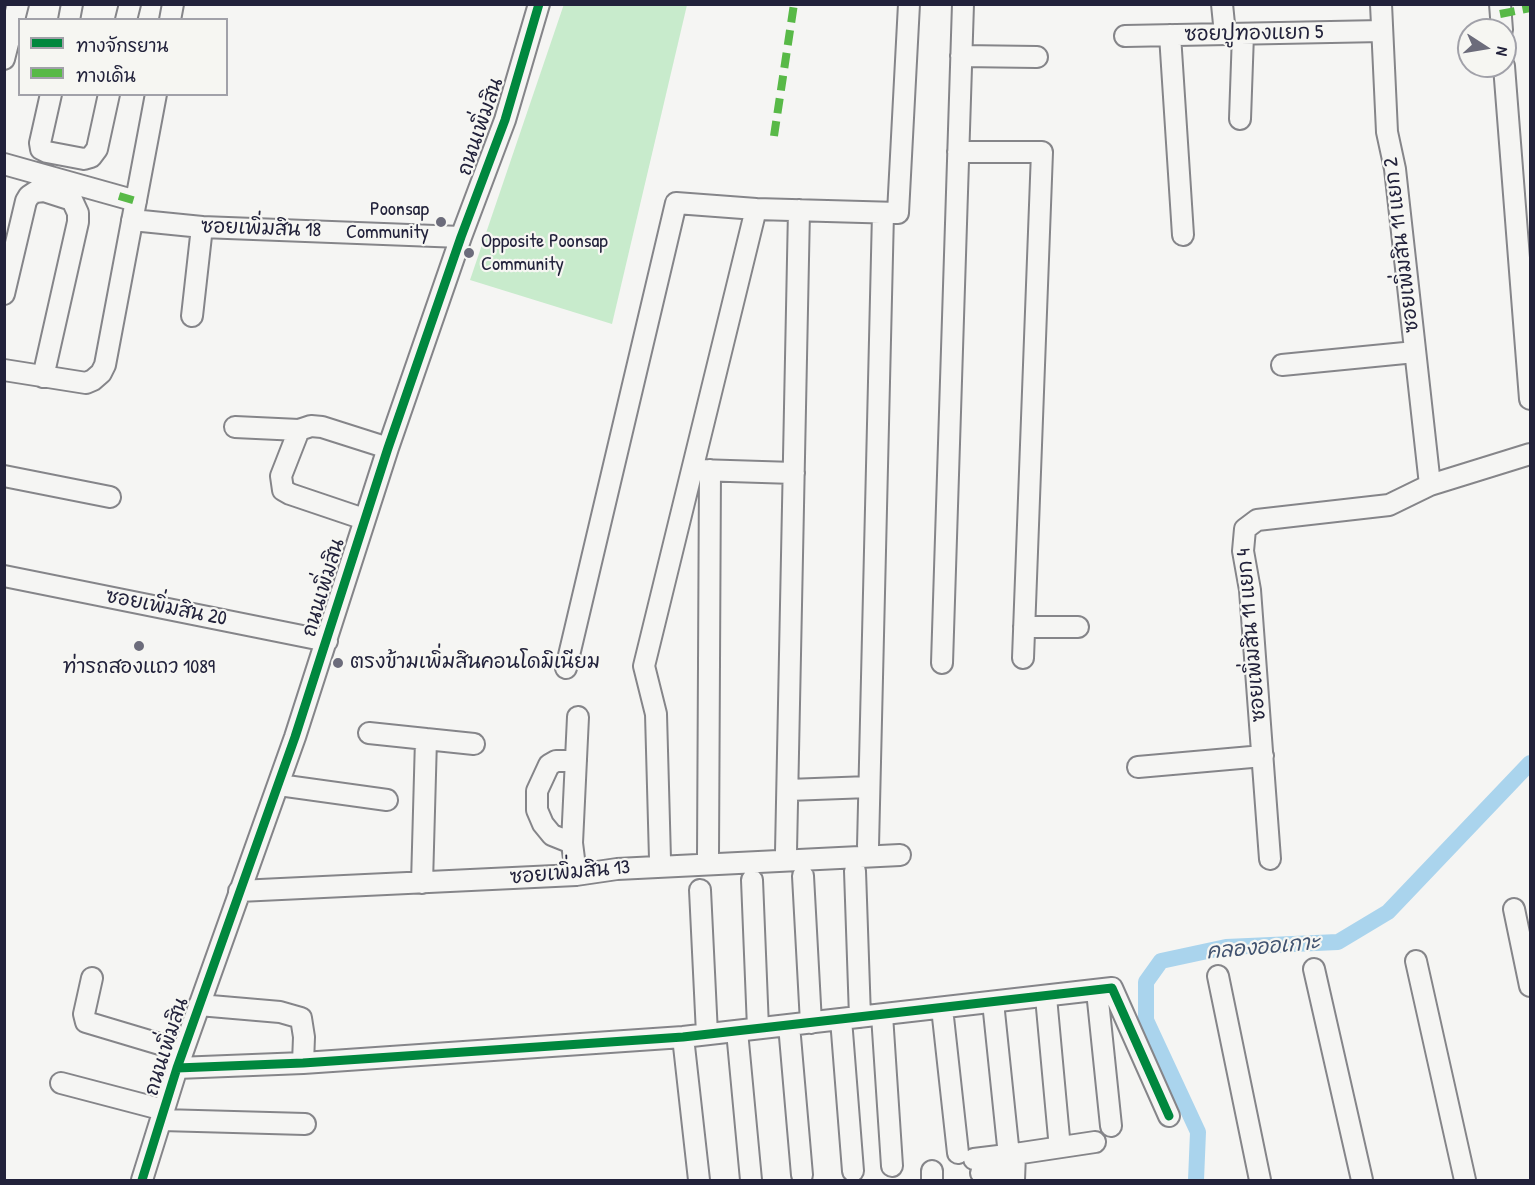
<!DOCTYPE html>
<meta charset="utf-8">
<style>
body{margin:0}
#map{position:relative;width:1535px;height:1185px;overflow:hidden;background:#f5f5f3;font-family:"Patrick Hand","Playpen Sans Thai",sans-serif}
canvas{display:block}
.frame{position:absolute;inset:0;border:6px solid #22223b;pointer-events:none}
.legend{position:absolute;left:18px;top:18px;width:210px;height:78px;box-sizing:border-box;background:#f6f6f2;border:2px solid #a1a1a9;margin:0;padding:8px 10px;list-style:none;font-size:18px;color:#22223b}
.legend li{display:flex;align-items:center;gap:12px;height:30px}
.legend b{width:30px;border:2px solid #a1a1a9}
.north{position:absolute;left:1457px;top:18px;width:60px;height:60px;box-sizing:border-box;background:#f6f6f2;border:2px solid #a1a1a9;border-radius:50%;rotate:102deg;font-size:16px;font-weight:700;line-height:24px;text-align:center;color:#22223b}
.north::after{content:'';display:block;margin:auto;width:21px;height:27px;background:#6c6c7b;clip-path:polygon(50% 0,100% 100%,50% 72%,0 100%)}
</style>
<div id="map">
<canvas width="1535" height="1185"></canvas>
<div class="frame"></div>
<ul class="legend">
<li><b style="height:8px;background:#00873e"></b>ทางจักรยาน</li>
<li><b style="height:8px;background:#58b947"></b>ทางเดิน</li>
</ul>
<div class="north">N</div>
</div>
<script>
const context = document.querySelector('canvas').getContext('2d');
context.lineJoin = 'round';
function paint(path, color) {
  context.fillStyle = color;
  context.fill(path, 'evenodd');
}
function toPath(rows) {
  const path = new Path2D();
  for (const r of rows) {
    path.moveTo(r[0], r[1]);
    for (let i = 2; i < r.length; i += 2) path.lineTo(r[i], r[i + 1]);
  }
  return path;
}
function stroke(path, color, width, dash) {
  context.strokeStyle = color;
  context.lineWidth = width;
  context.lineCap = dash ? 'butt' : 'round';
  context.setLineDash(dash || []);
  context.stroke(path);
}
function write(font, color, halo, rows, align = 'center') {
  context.font = font + ' "Patrick Hand","Playpen Sans Thai",sans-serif';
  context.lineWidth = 4.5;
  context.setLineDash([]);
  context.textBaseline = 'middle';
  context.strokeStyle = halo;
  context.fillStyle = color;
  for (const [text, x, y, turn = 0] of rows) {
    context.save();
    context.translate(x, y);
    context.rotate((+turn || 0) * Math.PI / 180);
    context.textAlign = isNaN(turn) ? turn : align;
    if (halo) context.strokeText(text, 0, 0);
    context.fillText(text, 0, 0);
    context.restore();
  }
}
const green = toPath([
 [564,4,687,5,612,324,470,280]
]);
const canal = toPath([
 [1196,1180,1198,1132,1146,1020,1146,982,1161,961,1226,947,1338,942,1388,912,1530,763]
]);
const minor = toPath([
 [1222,4,1225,34],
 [1381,4,1387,132,1395,169,1430,485],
 [1500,4,1502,30],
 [69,20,72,4],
 [126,20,130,4],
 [170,20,173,4],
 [1170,35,1183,235],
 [1125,36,1382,31],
 [961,56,1037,57],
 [4,59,18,4],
 [1504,66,1530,399],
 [51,94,40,143,41,149,47,152,84,159,91,157,97,149,109,94],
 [1240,119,1243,34],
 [958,152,1042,152,1023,658],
 [4,164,136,201],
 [132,220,202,227,461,237],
 [4,294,26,201,29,196,35,192,44,191,72,200,78,213,78,222,43,377],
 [192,316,202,227],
 [1282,365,1415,352],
 [4,370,86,383,93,380,101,373,105,365,156,94],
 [235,427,299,430],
 [698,470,794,473],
 [4,476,110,497],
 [364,519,290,494,283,490,281,476,299,430,311,426,322,427,388,448],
 [4,576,327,641],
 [1024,627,1078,627],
 [942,663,963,4],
 [566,668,676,203,756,209],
 [369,733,426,739],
 [1138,767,1263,756],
 [279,785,387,800],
 [788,790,869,787],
 [572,843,552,835,543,824,537,810,537,791,549,765,556,761,576,761],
 [868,846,883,213],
 [786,852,799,210],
 [708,856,710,470],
 [660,859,656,714,644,666,756,209,898,213,909,4],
 [1270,859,1250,590,1243,551,1245,529,1257,520,1389,505,1430,485,1530,454],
 [855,871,860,1017],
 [576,875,572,843,578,717],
 [803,876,811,1023],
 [752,880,758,1028],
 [422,883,426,739,474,744],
 [700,890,707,1034],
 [239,891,576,875,617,869,900,855],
 [1514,909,1530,986],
 [1416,961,1465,1180],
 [1314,969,1362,1180],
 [1218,976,1260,1180],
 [92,978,84,1014,86,1022,183,1051],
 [1097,991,1111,1126],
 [1046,997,1059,1138],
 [993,1002,1008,1146],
 [199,1005,280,1012,301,1018,304,1037,303,1063],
 [942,1008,958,1153],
 [882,1015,892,1166],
 [841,1019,853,1171],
 [789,1025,802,1175],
 [737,1031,751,1180],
 [683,1037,699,1180],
 [177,1068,303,1063,683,1037,1112,988,1169,1116],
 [61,1083,164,1110],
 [162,1120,305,1124],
 [1015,1154,1095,1142],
 [974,1159,1015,1154,1014,1180],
 [981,1173,1014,1172],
 [142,1180,177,1068,295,737,388,448,461,237,505,120,539,4],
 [932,1180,932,1171]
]);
const quiet = toPath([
 [1500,14,1530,8],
 [774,136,794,4],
 [119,196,136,201]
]);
const cycleway = toPath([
 [177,1068,303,1063,683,1037,1112,988,1169,1116],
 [142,1180,177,1068,295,737,388,448,461,237,505,120,539,4]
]);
const markers = [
 [441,222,6,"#6c6c7b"],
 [469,253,6,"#6c6c7b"],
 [139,646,6,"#6c6c7b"],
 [338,663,6,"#6c6c7b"]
];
const streetNames = [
 ["ซอยปูทองแยก 5",1254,34,-1],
 ["ถนนเพิ่มสิน",481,127,-71],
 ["ซอยเพิ่มสิน 18",261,229,2],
 ["ซอยเพิ่มสิน 11 แยก 2",1402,245,-97],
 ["ถนนเพิ่มสิน",324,588,-73],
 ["ซอยเพิ่มสิน 20",166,608,11],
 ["ซอยเพิ่มสิน 11 แยก 4",1252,635,-95],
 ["ซอยเพิ่มสิน 13",570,873,-5],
 ["ถนนเพิ่มสิน",167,1047,-72]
];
const poiNames = [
 ["Poonsap",429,210,"right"],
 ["Community",429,233,"right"],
 ["Opposite Poonsap",481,242],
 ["Community",481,265],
 ["ตรงข้ามเพิ่มสินคอนโดมิเนียม",350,663],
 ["ท่ารถสองแถว 1089",139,668,"center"]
];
const waterNames = [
 ["คลองออเกาะ",1263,948,-5]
];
paint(green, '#c8ebcc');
stroke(canal, '#aad4ed', 16);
stroke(minor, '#858589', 24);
stroke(minor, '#f5f5f3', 20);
stroke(quiet, '#58b947', 8, [15, 8]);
stroke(cycleway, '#00873e', 9);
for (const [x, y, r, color] of markers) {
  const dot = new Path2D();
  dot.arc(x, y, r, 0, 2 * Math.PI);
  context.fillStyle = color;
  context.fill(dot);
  stroke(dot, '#f6f6f2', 2);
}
write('20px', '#22223b', '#f6f6f2', streetNames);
write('20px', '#22223b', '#f6f6f2', poiNames, 'left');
write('italic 21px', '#415370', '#f6f6f2', waterNames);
</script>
